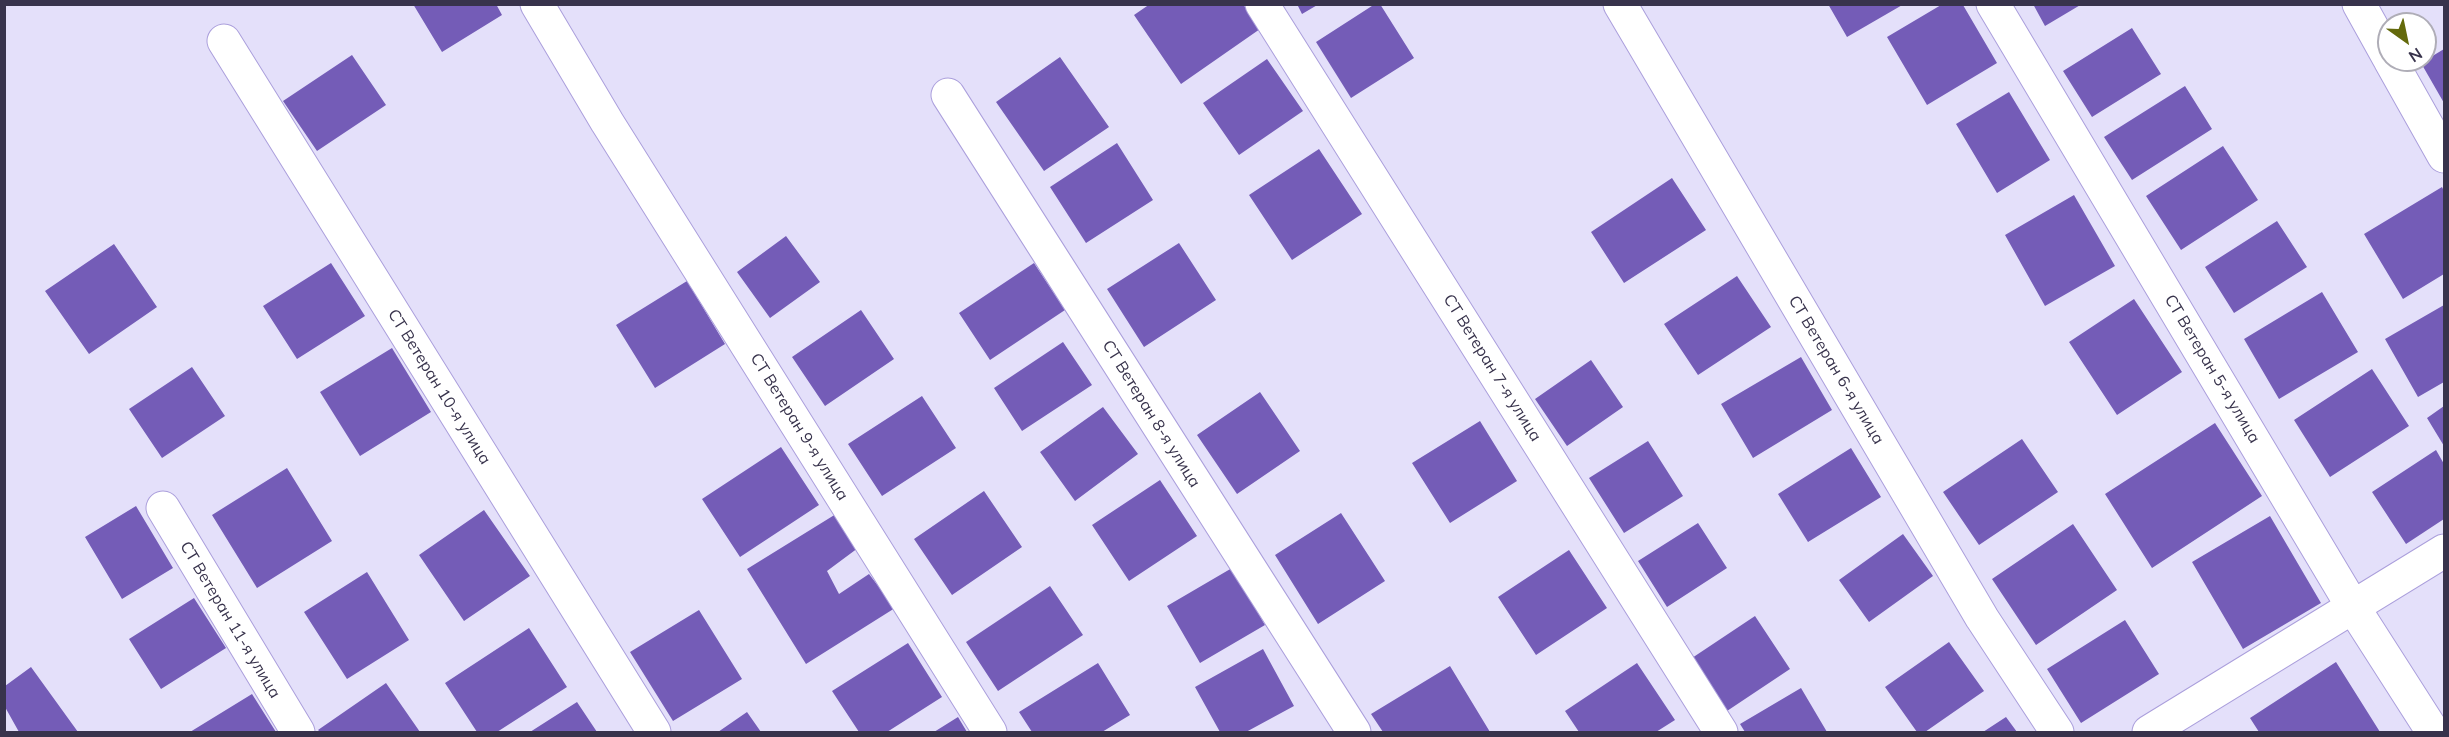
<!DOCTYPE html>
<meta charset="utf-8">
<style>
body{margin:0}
#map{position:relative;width:2449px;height:737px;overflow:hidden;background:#e4e0fa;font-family:Mulish,sans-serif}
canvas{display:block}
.frame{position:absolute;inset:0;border:6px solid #38334c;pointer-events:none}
.north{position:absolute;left:2377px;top:12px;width:60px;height:60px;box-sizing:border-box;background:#fff;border:2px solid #afadb7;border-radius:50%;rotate:147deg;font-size:16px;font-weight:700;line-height:24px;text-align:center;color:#38334c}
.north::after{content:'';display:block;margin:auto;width:21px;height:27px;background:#646a0c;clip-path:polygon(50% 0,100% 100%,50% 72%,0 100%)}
</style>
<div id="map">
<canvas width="2449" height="737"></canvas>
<div class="frame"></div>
<div class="north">N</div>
</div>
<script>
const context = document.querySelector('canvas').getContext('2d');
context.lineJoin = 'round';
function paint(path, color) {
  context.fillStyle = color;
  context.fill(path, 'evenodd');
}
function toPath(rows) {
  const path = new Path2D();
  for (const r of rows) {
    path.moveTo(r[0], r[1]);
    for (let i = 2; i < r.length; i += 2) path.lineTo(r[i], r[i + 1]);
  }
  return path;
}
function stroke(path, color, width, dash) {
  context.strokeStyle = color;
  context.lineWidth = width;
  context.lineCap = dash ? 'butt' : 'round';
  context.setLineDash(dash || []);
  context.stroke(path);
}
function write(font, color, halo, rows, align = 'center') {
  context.font = font + ' Mulish,sans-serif';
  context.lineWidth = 6;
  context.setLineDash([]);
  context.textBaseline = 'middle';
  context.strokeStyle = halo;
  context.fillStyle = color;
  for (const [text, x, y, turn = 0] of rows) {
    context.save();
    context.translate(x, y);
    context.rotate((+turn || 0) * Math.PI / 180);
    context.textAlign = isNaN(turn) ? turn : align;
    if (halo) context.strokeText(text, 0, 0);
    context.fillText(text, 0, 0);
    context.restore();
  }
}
const building = toPath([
 [413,4,496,4,502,15,442,52],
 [1150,4,1243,4,1260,29,1181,84,1134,15],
 [1297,4,1319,4,1302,14],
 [1375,4,1380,4,1414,58,1351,98,1316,42],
 [1828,4,1904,4,1847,37],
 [2033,4,2082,4,2045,26],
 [1941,5,1963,5,1997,63,1927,105,1887,37],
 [2132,28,2161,74,2092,117,2063,71],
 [2444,49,2444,103,2421,63],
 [352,55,386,105,317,151,283,101],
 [1060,57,1109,127,1044,171,996,102],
 [1267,59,1303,111,1239,155,1203,103],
 [2185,86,2212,129,2132,180,2104,137],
 [2009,92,2050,160,1997,193,1956,124],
 [1117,143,1153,200,1086,243,1050,187],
 [2223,146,2258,200,2181,250,2146,196],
 [1319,149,1362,214,1292,260,1249,195],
 [1672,178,1706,230,1624,283,1591,232],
 [2442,187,2444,191,2444,274,2403,299,2364,234],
 [2074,195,2115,266,2045,306,2005,235],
 [2277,221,2307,267,2234,313,2205,267],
 [786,236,820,282,770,318,737,272],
 [1179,243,1216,300,1144,347,1107,289],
 [114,244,157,307,89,354,45,291],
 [331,263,365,316,297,359,263,306],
 [1034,263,1065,310,990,360,959,313],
 [1737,276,1771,327,1698,375,1664,324],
 [687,281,725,344,655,388,616,325],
 [2322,292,2358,352,2279,399,2244,339],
 [2134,299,2182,372,2117,415,2069,342],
 [2444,305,2444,382,2418,397,2385,339],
 [861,310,894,359,825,406,792,357],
 [1063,342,1092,385,1022,431,994,388],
 [392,348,431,412,360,456,320,392],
 [1801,357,1832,410,1753,458,1721,404],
 [1591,360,1623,407,1567,446,1535,399],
 [192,367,225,416,162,458,129,409],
 [2372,369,2409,426,2330,477,2294,420],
 [1260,392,1300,451,1237,494,1197,435],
 [922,396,956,448,882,496,848,444],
 [2444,406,2444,446,2427,418],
 [1103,407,1138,454,1075,501,1040,452],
 [1480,421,1517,481,1450,523,1412,463],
 [2215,423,2262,496,2152,568,2105,494],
 [2022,439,2058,492,1979,545,1943,492],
 [1648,441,1683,496,1624,533,1589,478],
 [781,447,819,505,740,557,702,499],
 [1851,448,1881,497,1808,542,1778,494],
 [2436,450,2444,464,2444,519,2406,544,2372,492],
 [287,468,332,541,257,588,212,515],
 [1160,480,1197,536,1129,581,1092,525],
 [984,491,1022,547,952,595,914,539],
 [136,506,173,568,122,599,85,537],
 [484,510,530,576,464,621,419,555],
 [1341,513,1385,581,1318,624,1275,555],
 [836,514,858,548,827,571,839,594,869,574,895,608,806,664,747,569],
 [2270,516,2321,603,2243,649,2192,562],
 [1698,523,1727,568,1667,607,1638,561],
 [2073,524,2117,590,2036,645,1992,579],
 [1903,534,1933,576,1869,622,1839,580],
 [1569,550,1607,608,1536,655,1498,597],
 [1232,568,1265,625,1200,663,1167,606],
 [367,572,409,640,347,679,304,612],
 [1050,586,1083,635,998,691,966,642],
 [194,598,226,648,161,689,129,639],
 [699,610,742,679,673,721,630,652],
 [1755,616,1790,669,1727,711,1692,658],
 [2125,620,2159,674,2081,723,2047,669],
 [529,628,567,687,497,732,477,732,445,683],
 [1949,642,1984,691,1925,732,1917,732,1885,687],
 [908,643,942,697,887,732,859,732,832,691],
 [1263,649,1294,706,1246,732,1220,732,1195,687],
 [2336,662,2380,732,2259,732,2250,718],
 [1098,663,1130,715,1102,732,1032,732,1019,712],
 [1637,663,1675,720,1656,732,1579,732,1565,711],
 [1450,666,1490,732,1383,732,1371,714],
 [31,667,78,732,19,732,5,707,5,686],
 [386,683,420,732,320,732,318,730],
 [1801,688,1827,732,1745,732,1740,724],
 [252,694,276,732,190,732],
 [577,702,597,732,530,732],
 [747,712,761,732,718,732],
 [958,717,967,732,934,732],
 [2006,717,2017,732,1983,732]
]);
const street = toPath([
 [537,4,607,122,990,732],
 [1262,4,1721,732],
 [1620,4,1982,618,2057,732],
 [1993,4,2353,607,2433,732],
 [2359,4,2389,58],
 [224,41,654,732],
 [2390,60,2444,156],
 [948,95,1354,732],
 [163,508,298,732],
 [2149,732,2444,551]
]);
const streetNames = [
 ["СТ Ветеран 7-я улица",1492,368,58],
 ["СТ Ветеран 5-я улица",2212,369,59],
 ["СТ Ветеран 6-я улица",1836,370,59],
 ["СТ Ветеран 10-я улица",439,387,58],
 ["СТ Ветеран 8-я улица",1151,414,58],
 ["СТ Ветеран 9-я улица",799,427,58],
 ["СТ Ветеран 11-я улица",230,620,59]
];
paint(building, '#745cb7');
stroke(street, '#ab9fdc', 35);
stroke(street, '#fff', 33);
write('16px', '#38334c', '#fff', streetNames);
</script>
